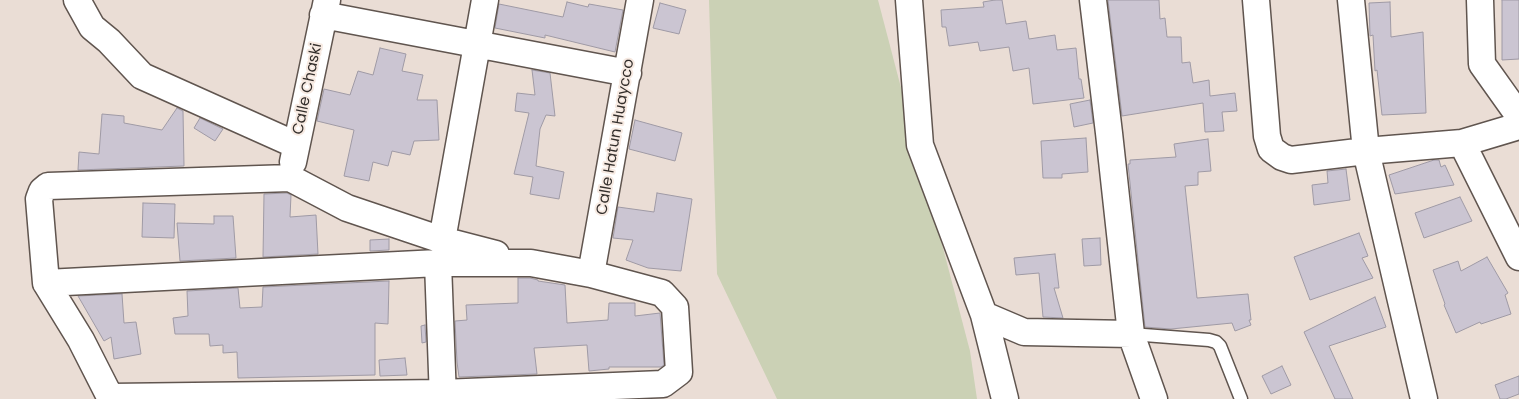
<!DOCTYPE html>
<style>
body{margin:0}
canvas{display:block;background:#eaddd5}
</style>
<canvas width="1519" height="399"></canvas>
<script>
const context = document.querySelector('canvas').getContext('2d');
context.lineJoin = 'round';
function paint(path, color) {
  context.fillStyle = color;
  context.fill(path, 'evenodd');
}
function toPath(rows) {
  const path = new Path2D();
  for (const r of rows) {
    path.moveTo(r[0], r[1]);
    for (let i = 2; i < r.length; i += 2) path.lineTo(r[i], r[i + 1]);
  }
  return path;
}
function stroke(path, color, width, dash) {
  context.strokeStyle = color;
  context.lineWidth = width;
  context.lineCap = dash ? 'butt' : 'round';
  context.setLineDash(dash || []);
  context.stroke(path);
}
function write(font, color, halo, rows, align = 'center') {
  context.font = font + ' Poppins,sans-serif';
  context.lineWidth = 4;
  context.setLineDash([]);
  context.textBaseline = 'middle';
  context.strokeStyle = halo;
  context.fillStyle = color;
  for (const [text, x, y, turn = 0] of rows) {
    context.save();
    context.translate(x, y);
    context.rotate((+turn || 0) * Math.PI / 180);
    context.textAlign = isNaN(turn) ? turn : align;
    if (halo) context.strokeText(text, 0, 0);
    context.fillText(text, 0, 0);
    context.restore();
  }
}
const green = toPath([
 [709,0,878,0,970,351,977,399,777,399,717,274]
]);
const building = toPath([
 [995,0,1002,0,1006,24,1026,21,1029,39,1055,35,1057,50,1076,48,1079,79,1081,79,1084,98,1033,104,1029,68,1013,71,1009,47,980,51,978,42,949,46,946,27,942,27,941,10,984,7,983,2,995,0],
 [1108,0,1159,0,1160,19,1165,18,1167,37,1181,37,1182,63,1190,62,1193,83,1209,80,1210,96,1235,93,1237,111,1222,112,1224,131,1205,132,1203,103,1122,116,1108,0],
 [1502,0,1519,0,1519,59,1502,60,1502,0],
 [567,2,588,7,589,4,623,10,615,52,545,35,545,38,495,28,499,4,563,17,567,2],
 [1390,2,1391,37,1423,32,1426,113,1382,115,1377,70,1375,71,1373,35,1370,36,1369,3,1390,2],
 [660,3,686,10,679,34,653,28,660,3],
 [380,48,406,54,402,71,423,75,417,100,437,100,439,140,414,141,410,155,392,151,388,166,373,162,369,181,344,176,354,130,317,121,324,89,350,95,358,71,373,75,380,48],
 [532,70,550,73,555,116,546,115,540,129,536,166,564,172,559,199,530,194,533,177,514,174,529,113,515,111,517,93,535,95,532,70],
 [1090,100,1093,123,1074,127,1070,104,1090,100],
 [177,108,183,111,184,166,78,170,79,152,99,154,102,114,124,116,124,123,162,130,177,108],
 [200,118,223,129,215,141,194,128,200,118],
 [635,120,682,133,675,161,629,149,635,120],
 [1086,138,1088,172,1062,174,1062,178,1043,178,1041,141,1086,138],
 [1208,139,1211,171,1198,172,1198,185,1185,186,1197,298,1248,294,1251,320,1249,320,1251,325,1235,331,1232,323,1171,329,1145,327,1128,164,1130,164,1130,160,1176,157,1174,144,1208,139],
 [1434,160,1439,160,1441,167,1445,165,1454,185,1395,194,1389,175,1434,160],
 [1346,169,1350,200,1314,205,1312,185,1328,183,1327,171,1346,169],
 [287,193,291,195,290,217,316,215,318,254,263,257,264,194,287,193],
 [657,193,692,199,681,271,648,268,626,260,633,240,613,238,618,207,654,212,657,193],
 [1460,197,1472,221,1424,238,1415,213,1460,197],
 [143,203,175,204,174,238,142,237,143,203],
 [214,216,233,216,236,258,180,261,177,223,214,224,214,216],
 [1359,233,1368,256,1362,258,1373,278,1310,300,1294,257,1359,233],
 [1100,238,1101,265,1084,266,1082,239,1100,238],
 [389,239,389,250,370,251,370,240,389,239],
 [1055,254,1059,288,1054,288,1063,318,1043,317,1039,273,1016,275,1014,258,1055,254],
 [1487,257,1508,293,1505,295,1511,314,1481,324,1480,322,1456,333,1444,305,1445,304,1433,270,1458,261,1461,271,1487,257],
 [518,278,530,278,538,280,538,281,565,285,567,323,608,320,609,303,635,303,635,316,660,313,664,365,661,367,609,367,609,369,589,371,587,345,534,348,537,374,459,377,457,362,455,321,467,320,466,305,518,303,518,278],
 [389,281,388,324,375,323,375,375,238,378,237,352,223,353,223,345,210,346,209,334,175,334,173,318,188,316,187,291,238,288,240,308,262,307,263,287,389,281],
 [122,294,124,323,136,322,141,354,114,359,111,337,104,341,78,296,122,294],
 [1375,297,1386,327,1329,346,1353,399,1335,399,1304,332,1375,297],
 [425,325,426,342,422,343,421,326,425,325],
 [405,358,407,375,380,376,379,360,405,358],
 [1282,366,1291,385,1271,394,1262,376,1282,366],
 [1519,376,1519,394,1506,399,1500,399,1495,385,1519,376]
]);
const lane = toPath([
 [1131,334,1209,340,1216,342,1220,346,1241,399]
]);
const street = toPath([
 [77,0,92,27,109,41,142,76,296,145],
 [909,0,920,145,984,315,1005,399],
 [1093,0,1109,133,1131,334,1154,399],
 [1256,0,1267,136,1271,149,1282,157,1291,160,1366,151,1462,143,1519,126],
 [1351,0,1366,151,1424,399],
 [1480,0,1482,64,1519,116],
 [323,15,628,73],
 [1462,143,1519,257],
 [293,162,327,0],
 [442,240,485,0],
 [438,263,443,399],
 [591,274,640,0],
 [46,283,438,263,531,263,591,274,662,293,675,307,679,372,663,384,442,393,111,397],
 [984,315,1024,332,1131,334],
 [111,399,81,340,46,283,39,199,42,191,48,186,290,178,347,208,442,240,496,254]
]);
const streetNames = [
 ["Calle Chaski",308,89,-78],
 ["Calle Hatun Huaycco",616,137,-80]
];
paint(green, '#cbd1b5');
paint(building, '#cbc5d2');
stroke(building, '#9f9aa5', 1);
stroke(lane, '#60554f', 15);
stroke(street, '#60554f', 29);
stroke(lane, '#fff', 12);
stroke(street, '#fff', 26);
write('15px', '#332e2b', '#f7eae2', streetNames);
</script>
